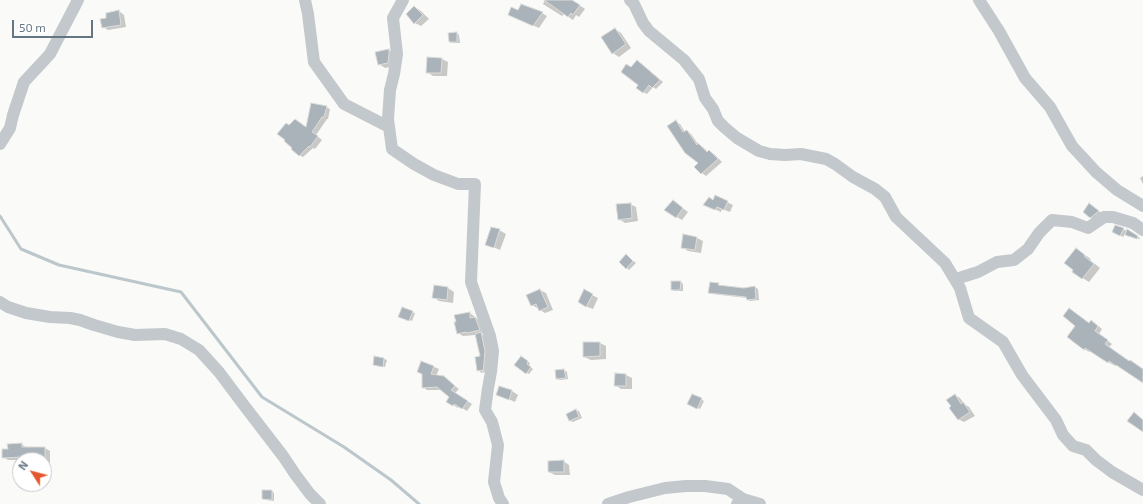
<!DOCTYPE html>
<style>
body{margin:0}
#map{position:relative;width:1143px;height:504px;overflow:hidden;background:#fafaf8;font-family:"Exo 2",sans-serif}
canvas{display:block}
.north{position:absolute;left:12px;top:452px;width:40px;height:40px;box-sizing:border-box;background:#fff;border:1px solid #c1c8cd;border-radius:50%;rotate:306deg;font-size:11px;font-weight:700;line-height:16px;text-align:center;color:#657683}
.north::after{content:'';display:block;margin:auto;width:14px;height:18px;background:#e4572e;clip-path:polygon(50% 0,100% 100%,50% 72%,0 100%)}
.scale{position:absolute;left:12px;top:20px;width:81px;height:18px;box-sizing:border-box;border:2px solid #657683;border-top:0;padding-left:5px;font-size:12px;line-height:14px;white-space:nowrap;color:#657683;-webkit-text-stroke:3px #fff;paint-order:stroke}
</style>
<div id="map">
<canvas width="1143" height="504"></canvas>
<div class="north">N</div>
<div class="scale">50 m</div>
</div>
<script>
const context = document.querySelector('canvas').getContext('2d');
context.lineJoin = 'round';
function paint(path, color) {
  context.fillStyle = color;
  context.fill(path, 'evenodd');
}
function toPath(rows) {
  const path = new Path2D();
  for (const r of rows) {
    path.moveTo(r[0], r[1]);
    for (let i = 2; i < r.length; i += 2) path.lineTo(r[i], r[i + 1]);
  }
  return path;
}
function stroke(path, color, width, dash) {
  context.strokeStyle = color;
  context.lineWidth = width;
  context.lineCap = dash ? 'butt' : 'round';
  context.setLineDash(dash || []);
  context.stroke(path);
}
const shadow = toPath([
 [545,0,572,0,585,9,579,17,576,15,573,20,564,14,562,16,543,4],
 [415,7,421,11,429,19,421,26,415,23],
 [535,9,547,16,539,28,514,17,519,11,535,10],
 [119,11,124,15,126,27,108,30,103,27,108,19],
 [615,29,621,33,631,48,619,57,613,53],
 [457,33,459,35,460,43,453,43,450,42],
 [389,50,395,53,394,66,385,68,379,64],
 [442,59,448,62,447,76,433,76,427,72],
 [641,63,663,82,656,89,653,87,647,94,643,92,630,67,632,67],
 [326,107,330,109,328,119,327,119,316,135,322,140,315,149,313,148,303,157,299,155,290,126,307,128],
 [676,122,680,124,685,132,687,131,691,134,698,144,703,147,708,152,709,151,714,154,722,162,706,176,702,173,700,163],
 [1143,176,1143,184,1140,178],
 [673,201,688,212,682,220,665,210],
 [714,201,727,202,733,205,730,212,722,209,721,212,705,205],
 [630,204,636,207,638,221,625,223,619,219],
 [1095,208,1104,215,1097,220,1090,217],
 [1116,227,1128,231,1140,238,1140,239,1129,236,1125,234,1123,237,1113,232],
 [499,230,506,234,500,250,486,244],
 [684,235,697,238,703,241,701,253,688,251,682,247],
 [1076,249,1091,259,1090,260,1100,268,1089,282,1073,272],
 [627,256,636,263,629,270,627,268],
 [681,282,683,284,683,291,674,291,672,289],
 [718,284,721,286,744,289,755,287,758,289,759,300,750,301,747,298,712,294,710,293],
 [434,286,448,288,454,292,453,303,439,301,433,297],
 [540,290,546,293,553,310,545,313,540,310,538,307,537,308,532,305,528,295],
 [592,295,598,298,593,309,585,306],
 [412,312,415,313,412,321,402,318],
 [470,313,480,321,484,333,481,334,485,336,490,354,485,372,482,373,478,370,481,357,476,335,463,336,458,333,456,316],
 [1090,324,1096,324,1102,329,1099,334,1112,344,1109,347,1143,370,1143,373,1114,364,1113,365,1090,350,1089,352,1084,349],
 [600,343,606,346,606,359,591,360,584,357],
 [375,357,384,359,387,360,385,367,377,366,374,364],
 [524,359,530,363,529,366,533,369,529,374,527,373],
 [422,362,439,369,436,376,443,377,459,389,455,393,472,404,467,411,459,406,458,408,447,401,450,397,441,390,427,390,423,387,423,375,418,372],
 [564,370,567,372,568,379,560,380,557,379,556,371],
 [626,375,632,378,632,389,621,389,615,385],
 [500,387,512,391,518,395,515,402,497,394],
 [693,395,704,401,700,409,689,404],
 [955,395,960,398,964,404,969,407,975,416,964,422,958,419],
 [576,410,579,411,582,418,573,422,570,421,567,414],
 [21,444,26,447,27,448,45,448,50,451,50,463,44,463,44,460,8,460,3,457,9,450],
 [563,461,569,465,570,475,555,475,549,472],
 [272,491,274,493,274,501,266,500,263,499]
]);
const stream = toPath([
 [0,216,21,249,59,265,181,292,262,397,344,447,391,480,419,504]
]);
const building = toPath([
 [544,0,572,0,580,5,573,15,571,13,568,17,544,0],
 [521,4,543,12,533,26,508,15,511,7,518,10,521,4],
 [414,6,423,15,414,24,406,14,414,6],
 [119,10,121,25,102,28,100,19,106,18,106,13,119,10],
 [615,28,626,44,612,54,601,37,615,28],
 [457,32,457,42,449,42,448,33,457,32],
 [389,49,389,54,388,63,378,65,375,52,389,49],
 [427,57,442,58,441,73,426,73,427,57],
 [637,60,660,80,652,88,649,85,643,93,636,88,638,85,621,72,626,64,631,67,637,60],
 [311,103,327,106,324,117,322,117,312,132,318,136,310,147,309,146,299,156,291,149,292,148,284,141,285,140,277,134,286,123,289,125,295,119,306,127,311,103],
 [676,120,683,132,687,130,697,145,698,143,707,152,709,150,718,159,701,174,694,167,698,163,685,153,667,126,676,120],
 [715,195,728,201,724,210,717,207,715,210,703,205,709,197,713,200,715,195],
 [673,200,683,208,676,218,664,210,673,200],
 [631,203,632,218,618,220,616,204,631,203],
 [1089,203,1099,211,1090,218,1083,212,1089,203],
 [1115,225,1124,228,1120,236,1112,232,1115,225],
 [491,227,500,229,494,248,485,245,491,227],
 [1127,229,1138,236,1137,239,1125,235,1127,229],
 [683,234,697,237,695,250,681,248,683,234],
 [1076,248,1085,255,1084,256,1094,264,1082,279,1072,272,1073,270,1064,263,1076,248],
 [626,254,633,261,626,269,619,262,626,254],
 [671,281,681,281,680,290,671,290,671,281],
 [710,282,719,283,718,285,744,288,755,286,756,299,747,300,746,297,708,293,710,282],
 [434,285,448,287,447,300,432,298,434,285],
 [540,289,548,307,539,311,536,304,531,306,526,295,540,289],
 [584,289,593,294,586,307,578,302,584,289],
 [402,307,413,311,409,321,398,317,402,307],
 [1069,308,1089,323,1091,320,1098,326,1095,331,1108,340,1105,344,1129,361,1130,360,1143,369,1143,383,1116,365,1116,366,1109,361,1108,363,1085,348,1084,350,1067,337,1075,326,1063,316,1069,308],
 [470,312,470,318,475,317,480,330,467,333,466,332,457,334,454,322,456,322,454,315,470,312],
 [481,332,485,351,483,373,483,370,477,371,475,357,480,356,475,334,481,332],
 [583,342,600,342,600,356,583,357,583,342],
 [374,356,384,358,383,367,373,365,374,356],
 [521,356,528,361,527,364,531,367,526,374,514,365,521,356],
 [421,361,434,366,431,374,444,376,455,386,451,390,468,401,462,409,454,404,453,406,446,402,449,397,437,387,422,388,422,374,417,372,421,361],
 [564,369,566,378,556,379,555,370,564,369],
 [615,373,626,374,626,386,614,386,615,373],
 [499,386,512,390,509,400,496,395,499,386],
 [692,394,702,398,697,409,687,404,692,394],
 [955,394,961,404,963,402,970,412,958,420,949,408,951,406,946,400,955,394],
 [576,409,579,417,569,421,566,414,576,409],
 [1134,412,1143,420,1143,432,1127,421,1134,412],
 [22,443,22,447,45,447,45,460,24,460,24,457,2,458,2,449,8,449,7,444,22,443],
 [564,460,564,472,548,472,548,461,564,460],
 [262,490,272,490,272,500,262,499,262,490]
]);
const street = toPath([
 [305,0,308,14,314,62,344,104,389,127],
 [403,0,393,18,397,54,394,74,390,90,388,119,392,149,414,164,434,175,458,184,475,184,471,282,490,336,493,351,491,372,488,388,485,410,492,422,498,445,494,482,499,498,503,504],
 [630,0,634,4,643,23,649,31,684,60,699,79,705,98,713,109,718,121,724,127,737,138,759,151,770,154,785,155,801,154,826,159,835,164,853,177,875,189,885,197,896,217,945,263,960,288,969,318,1003,342,1022,375,1056,420,1063,435,1073,446,1086,450,1096,460,1112,472,1124,479,1143,490],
 [979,0,999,31,1025,78,1050,107,1072,146,1096,172,1117,190,1143,206],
 [0,144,10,128,13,115,24,82,50,54,78,0],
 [956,279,978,272,997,262,1014,260,1028,249,1039,233,1052,220,1072,222,1088,228,1104,217,1113,217,1133,223,1143,230],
 [0,302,8,307,26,313,50,317,70,318,80,320,94,325,118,332,135,335,165,334,181,339,199,350,219,372,243,404,283,456,295,474,310,494,320,504],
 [743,499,760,504],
 [608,504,629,497,665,488,686,486,705,486,728,489,743,499,737,504]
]);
paint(shadow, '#0003');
stroke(stream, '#bbc7cb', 3);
paint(building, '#aab3b9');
stroke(building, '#dcdcda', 1);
stroke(street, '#c3c8cc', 12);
</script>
